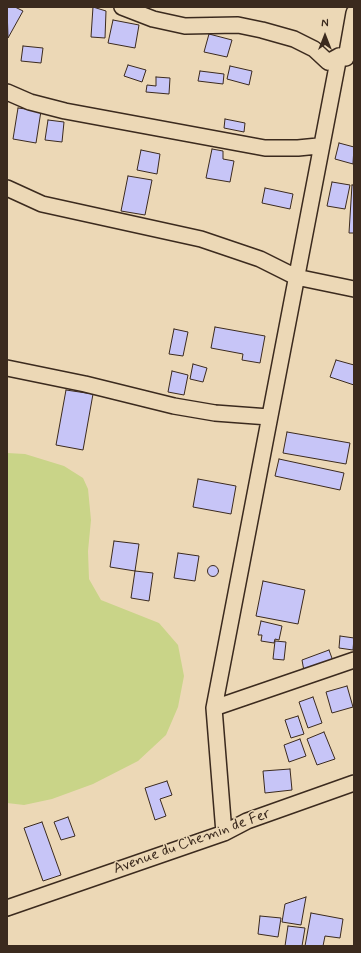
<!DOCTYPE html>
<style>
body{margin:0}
#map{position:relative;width:361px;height:953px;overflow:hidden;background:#ecd8b6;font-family:Mynerve,sans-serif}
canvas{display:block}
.frame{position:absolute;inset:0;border:8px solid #3b2a1e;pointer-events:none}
.north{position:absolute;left:305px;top:16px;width:40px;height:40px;-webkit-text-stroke:3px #ecd8b6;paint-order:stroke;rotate:0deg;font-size:11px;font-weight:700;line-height:16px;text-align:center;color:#3b2a1e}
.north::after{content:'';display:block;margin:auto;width:14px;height:18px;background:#3b2a1e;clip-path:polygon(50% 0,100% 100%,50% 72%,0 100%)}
</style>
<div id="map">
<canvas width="361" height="953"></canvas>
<div class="frame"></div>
<div class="north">N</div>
</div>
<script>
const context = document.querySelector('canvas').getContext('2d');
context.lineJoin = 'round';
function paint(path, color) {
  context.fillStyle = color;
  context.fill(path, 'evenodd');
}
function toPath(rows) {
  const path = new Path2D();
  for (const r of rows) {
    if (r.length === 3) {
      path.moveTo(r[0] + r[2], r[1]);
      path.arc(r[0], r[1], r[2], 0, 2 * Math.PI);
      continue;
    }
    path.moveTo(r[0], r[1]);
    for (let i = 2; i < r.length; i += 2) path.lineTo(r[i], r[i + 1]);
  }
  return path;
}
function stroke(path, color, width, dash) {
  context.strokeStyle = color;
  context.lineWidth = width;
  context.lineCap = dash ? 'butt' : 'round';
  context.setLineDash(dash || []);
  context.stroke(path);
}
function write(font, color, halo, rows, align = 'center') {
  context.font = font + ' Mynerve,sans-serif';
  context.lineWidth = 3;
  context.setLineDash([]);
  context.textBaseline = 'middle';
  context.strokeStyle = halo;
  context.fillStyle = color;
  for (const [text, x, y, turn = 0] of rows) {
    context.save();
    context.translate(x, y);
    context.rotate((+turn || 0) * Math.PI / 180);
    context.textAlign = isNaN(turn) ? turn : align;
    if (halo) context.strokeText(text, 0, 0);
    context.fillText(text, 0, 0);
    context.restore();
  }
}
const green = toPath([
 [7,453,25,454,64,466,83,478,88,489,91,520,88,551,89,579,101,600,159,623,178,645,184,676,178,707,166,735,138,761,93,784,52,799,24,805,7,803]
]);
const building = toPath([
 [7,7,15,7,23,11,8,38,7,7],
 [93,7,106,11,105,38,91,37,93,7],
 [113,20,139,25,135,48,108,43,113,20],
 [209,34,232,40,227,57,204,52,209,34],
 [23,46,43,48,41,63,21,61,23,46],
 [128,65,146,70,142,82,124,76,128,65],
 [230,66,252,71,249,85,227,79,230,66],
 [200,71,224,74,223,84,198,81,200,71],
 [156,77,170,78,169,94,146,92,147,85,156,86,156,77],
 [18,108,41,111,36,143,13,139,18,108],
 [225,119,245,123,244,132,224,128,225,119],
 [48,120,64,122,62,142,45,140,48,120],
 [339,143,354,147,353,164,335,159,339,143],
 [212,149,223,151,223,159,234,161,230,182,206,178,212,149],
 [141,150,160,154,157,174,137,170,141,150],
 [128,176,152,180,145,215,121,211,128,176],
 [332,182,350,185,345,209,327,206,332,182],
 [352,185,354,185,354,233,349,233,352,185],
 [265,188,293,194,290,209,262,203,265,188],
 [215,327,265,336,260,363,242,360,243,354,211,348,215,327],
 [174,329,188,332,183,356,169,354,174,329],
 [336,360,354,365,354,385,330,377,336,360],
 [193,364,207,368,203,382,190,379,193,364],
 [172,371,188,375,184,395,168,392,172,371],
 [66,390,93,394,83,450,56,445,66,390],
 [287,432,350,443,346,464,283,453,287,432],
 [279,459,344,473,340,490,275,476,279,459],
 [198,479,236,486,231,514,193,507,198,479],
 [114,541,139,544,135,571,110,567,114,541],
 [178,553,199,556,195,581,174,578,178,553],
 [213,571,5.5],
 [135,571,153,573,149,601,131,598,135,571],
 [263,581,305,590,298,624,256,616,263,581],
 [261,621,282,626,279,640,275,639,274,643,261,641,262,635,258,635,261,621],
 [340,636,354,638,353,650,339,648,340,636],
 [275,641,286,642,284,660,273,659,275,641],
 [329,650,333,661,304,671,302,660,329,650],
 [347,686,353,707,332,713,326,692,347,686],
 [313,697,322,723,308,728,299,702,313,697],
 [298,716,304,734,291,738,285,720,298,716],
 [324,732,335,759,317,765,307,739,324,732],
 [300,739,306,756,289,762,284,745,300,739],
 [290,769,292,790,265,793,263,771,290,769],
 [167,781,172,795,160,799,166,816,155,820,145,788,167,781],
 [68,817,75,836,61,840,54,822,68,817],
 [42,822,61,875,43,881,24,828,42,822],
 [306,897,301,925,282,922,285,904,306,897],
 [311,913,343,919,340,938,325,936,323,946,305,946,311,913],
 [260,916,281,918,278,937,258,934,260,916],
 [288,926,305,928,302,946,285,946,288,926]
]);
const minor = toPath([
 [122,7,153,19,185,26,238,25,262,30,294,39,314,49,328,62,339,56,346,58,354,13],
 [7,92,30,102,65,111,265,148,298,148,318,146,322,144],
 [7,188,42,204,201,239,260,259,296,277,354,289],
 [7,368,85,384,174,406,215,413,269,417],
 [214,708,354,660],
 [224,833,214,708,339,56],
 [7,908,224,833,247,821,354,783]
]);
const streetNames = [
 ["Avenue du Chemin de Fer",192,842,-20]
];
paint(green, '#c9d488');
paint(building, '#c7c5f7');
stroke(building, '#3b2a1e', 1);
stroke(minor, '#3b2a1e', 18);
stroke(minor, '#ecd8b6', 15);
write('15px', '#3b2a1e', '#ecd8b6', streetNames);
</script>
